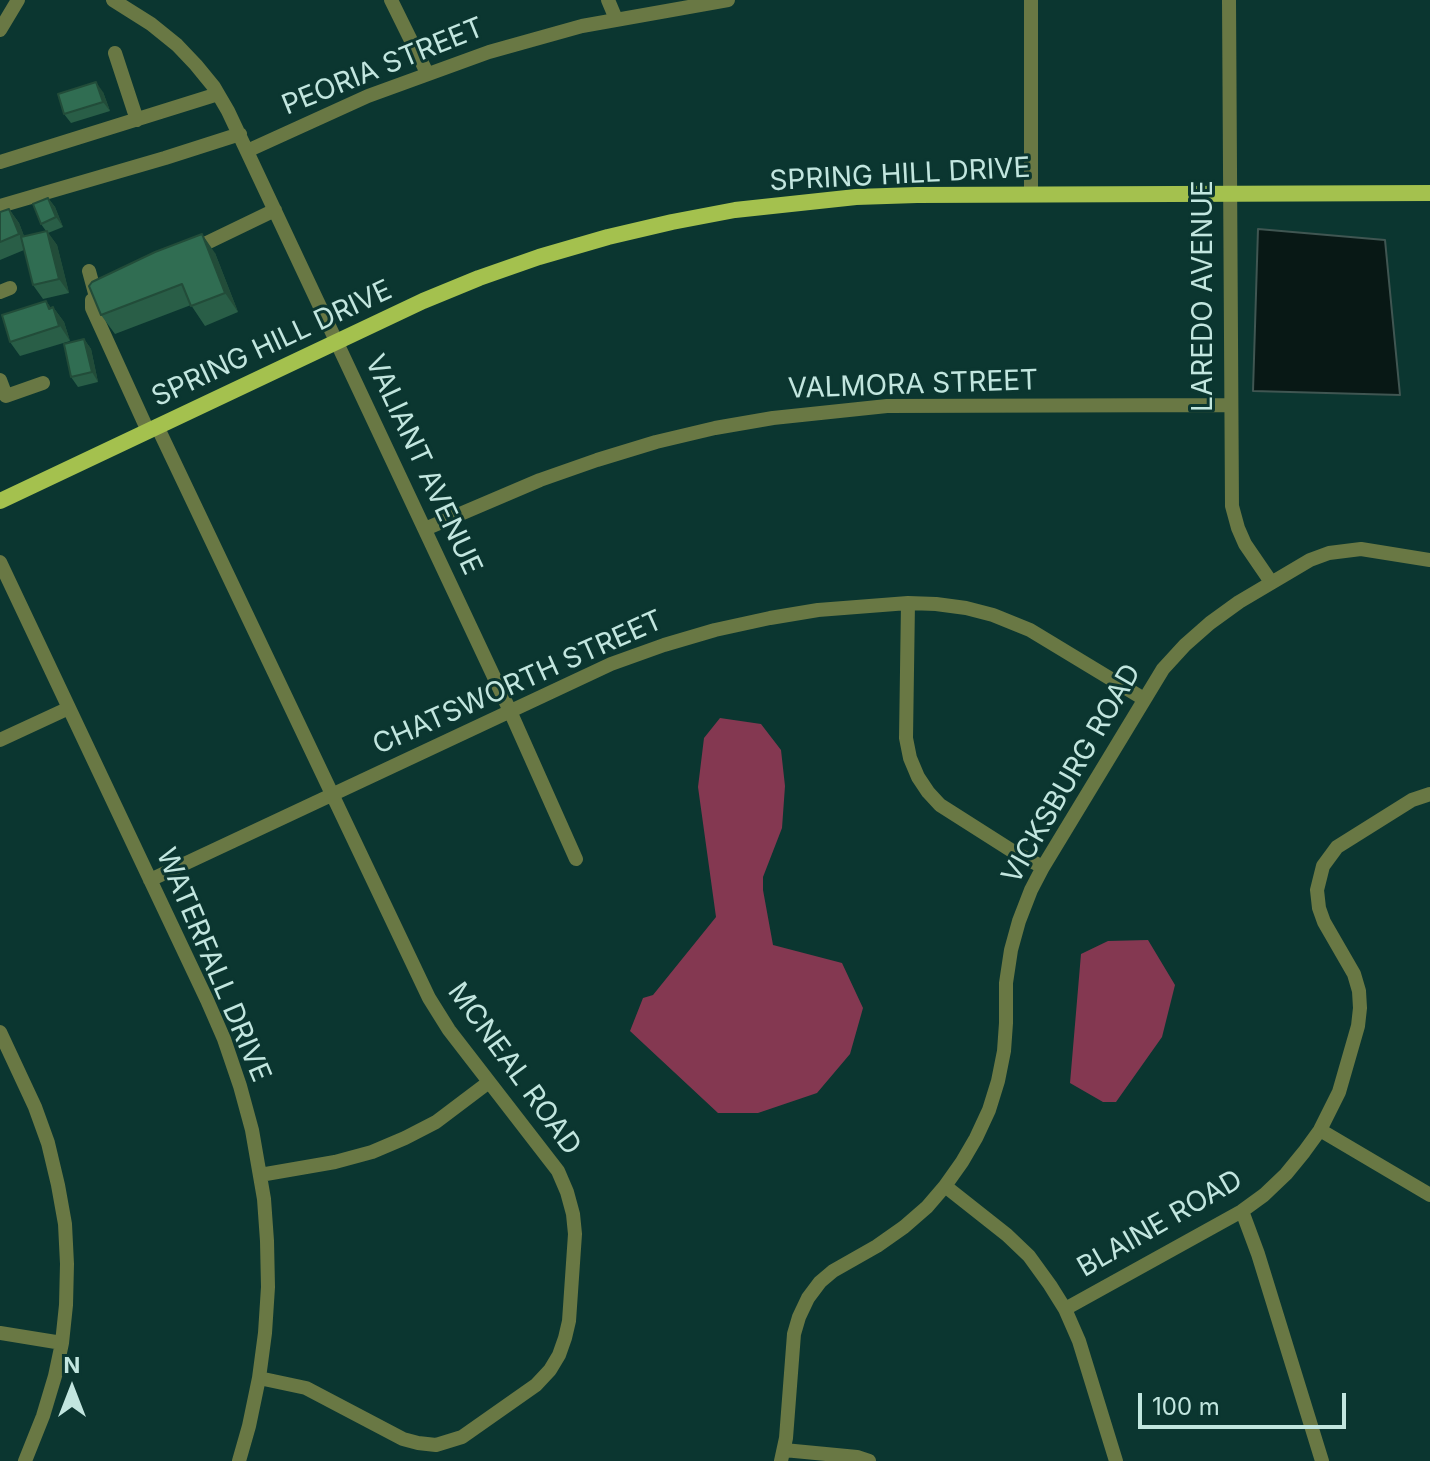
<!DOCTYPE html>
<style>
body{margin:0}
#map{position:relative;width:1430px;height:1461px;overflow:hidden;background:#0b3630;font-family:Inter,sans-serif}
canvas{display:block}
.north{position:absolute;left:32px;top:1349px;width:80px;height:80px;-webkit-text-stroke:6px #0b3630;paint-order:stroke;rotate:0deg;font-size:22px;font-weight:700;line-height:32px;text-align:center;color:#c2e6df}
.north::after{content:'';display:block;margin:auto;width:28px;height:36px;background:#c2e6df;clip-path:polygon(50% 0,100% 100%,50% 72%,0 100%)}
.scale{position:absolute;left:1138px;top:1393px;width:208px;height:36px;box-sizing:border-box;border:4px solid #c2e6df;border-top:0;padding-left:10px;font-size:24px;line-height:28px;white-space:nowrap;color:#c2e6df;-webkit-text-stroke:6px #0b3630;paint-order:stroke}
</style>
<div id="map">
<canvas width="1430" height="1461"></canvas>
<div class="north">N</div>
<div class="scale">100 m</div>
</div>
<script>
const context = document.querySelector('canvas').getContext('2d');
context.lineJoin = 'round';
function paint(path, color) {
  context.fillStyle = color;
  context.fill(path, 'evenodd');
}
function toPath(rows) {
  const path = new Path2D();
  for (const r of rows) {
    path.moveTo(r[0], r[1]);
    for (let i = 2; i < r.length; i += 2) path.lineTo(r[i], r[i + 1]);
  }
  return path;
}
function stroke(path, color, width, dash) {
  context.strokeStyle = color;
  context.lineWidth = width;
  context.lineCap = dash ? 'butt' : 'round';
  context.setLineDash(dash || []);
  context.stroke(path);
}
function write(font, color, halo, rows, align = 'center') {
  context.font = font + ' Inter,sans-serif';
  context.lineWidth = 6;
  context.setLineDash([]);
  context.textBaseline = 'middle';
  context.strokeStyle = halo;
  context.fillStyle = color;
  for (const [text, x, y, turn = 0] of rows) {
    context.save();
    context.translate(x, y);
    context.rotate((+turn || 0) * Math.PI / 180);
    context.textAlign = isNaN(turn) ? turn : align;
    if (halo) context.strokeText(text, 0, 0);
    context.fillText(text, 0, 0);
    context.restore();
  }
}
const green = toPath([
 [720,718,761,724,781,750,785,786,782,828,763,877,763,890,773,945,842,963,863,1008,850,1054,817,1093,758,1113,718,1113,630,1031,643,998,653,995,716,917,698,787,704,738],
 [1148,940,1175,985,1162,1037,1116,1102,1103,1102,1070,1083,1081,954,1108,941]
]);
const water = toPath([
 [1258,229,1385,240,1400,395,1253,391,1258,229]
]);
const minor = toPath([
 [113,0,151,24,177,45,196,65,214,87,228,111,510,711,576,859],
 [391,0,427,73],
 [608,0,616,19],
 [1229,0,1232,506,1238,528,1245,544,1271,582],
 [0,30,18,0],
 [115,53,137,120],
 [247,151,368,96,489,52,582,26,728,0],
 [0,162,218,94],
 [1031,195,1031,0],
 [0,206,165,158,240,134],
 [190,251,275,210],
 [89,271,96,297],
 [110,289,92,300,92,308,148,431],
 [0,292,10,288],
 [0,380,6,396,43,383],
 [157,426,429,998,449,1030,558,1171,567,1192,573,1214,575,1234,569,1321,565,1338,559,1355,550,1370,536,1385,462,1437,436,1445,418,1443,403,1439,306,1388,259,1378],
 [425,529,540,480,597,460,656,442,715,428,773,418,887,406,1230,405],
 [0,562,207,1000,224,1039,240,1086,252,1130,264,1199,267,1241,268,1287,265,1333,259,1378,249,1426,239,1461],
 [908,603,906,738,910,758,918,777,928,792,940,805,1017,854,1043,867],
 [0,740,69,708],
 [150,880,611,664,664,645,715,630,770,618,818,610,908,603,936,604,966,608,993,615,1030,630,1144,699],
 [0,1032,35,1107,48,1143,58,1185,65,1224,67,1264,66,1305,62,1343,55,1376,43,1416,25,1461],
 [1320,1130,1430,1195],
 [260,1175,335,1162,372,1152,405,1138,436,1122,489,1082],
 [945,1186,1007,1235,1029,1256,1050,1285,1065,1309,1079,1341,1116,1461],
 [1242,1211,1258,1254,1322,1461],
 [1065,1309,1242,1211,1264,1195,1286,1174,1304,1152,1320,1130,1339,1092,1358,1026,1360,1008,1359,991,1354,974,1324,922,1319,908,1317,890,1323,866,1337,847,1412,800,1430,794],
 [0,1333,62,1343],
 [784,1450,857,1457,869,1461],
 [781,1461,786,1438,794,1334,799,1317,808,1298,820,1282,833,1271,877,1246,904,1227,927,1207,945,1186,962,1162,976,1138,989,1110,998,1081,1004,1051,1006,1023,1006,983,1011,950,1019,921,1031,890,1043,867,1163,669,1185,645,1210,623,1239,602,1310,560,1329,553,1361,549,1430,560]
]);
const major = toPath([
 [0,501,423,301,479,278,539,257,608,237,672,222,735,210,856,197,917,195,1430,193]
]);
const wall = toPath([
 [103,92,110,111,71,123,64,114],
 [48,198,55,207,63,227,48,233,57,245,69,293,43,299,33,285,24,250,0,260,0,212,9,209,19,223,24,236,46,231,41,224],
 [215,253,238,312,205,326,191,305,115,334,101,315],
 [46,301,51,308,53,307,64,322,70,341,20,356,10,342],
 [84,339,91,349,98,382,78,387,71,377]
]);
const shadedWall = toPath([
 [96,82,103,92,110,111,103,102],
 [48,198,55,207,63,227,56,217],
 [9,209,19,223,29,249,19,234],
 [47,231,57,245,69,293,59,279],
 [202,234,215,253,238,312,225,293],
 [46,301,56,315,53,307,64,322,70,341,49,309],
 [84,339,91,349,98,382,92,372]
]);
const building = toPath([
 [96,82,103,102,64,114,58,94,96,82],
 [48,198,56,217,41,224,33,204,48,198],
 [9,209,19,234,0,242,0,212,9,209],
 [47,231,59,279,33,285,21,237,47,231],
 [202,234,225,293,191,306,182,284,101,315,89,286,92,282,155,252,202,234],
 [46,301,49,309,53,307,59,326,10,342,2,315,46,301],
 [84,339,92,372,71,377,64,344,84,339]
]);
const streetNames = [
 ["PEORIA STREET",383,67,-22],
 ["SPRING HILL DRIVE",900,175,-3],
 ["LAREDO AVENUE",1204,296,-90],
 ["SPRING HILL DRIVE",272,344,-25],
 ["VALMORA STREET",913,385,-2],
 ["VALIANT AVENUE",423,465,65],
 ["CHATSWORTH STREET",518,683,-24],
 ["VICKSBURG ROAD",1072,774,-60],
 ["WATERFALL DRIVE",213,965,67],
 ["MCNEAL ROAD",514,1069,54],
 ["BLAINE ROAD",1160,1224,-30]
];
paint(green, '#843851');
paint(water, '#081815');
stroke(water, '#405652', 2);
stroke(minor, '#697844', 14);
stroke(major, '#a4c14e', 16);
paint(wall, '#295e47');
paint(shadedWall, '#224c39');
paint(building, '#306d52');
stroke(building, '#224c39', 2);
write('28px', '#c2e6df', '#0b3630', streetNames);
</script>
